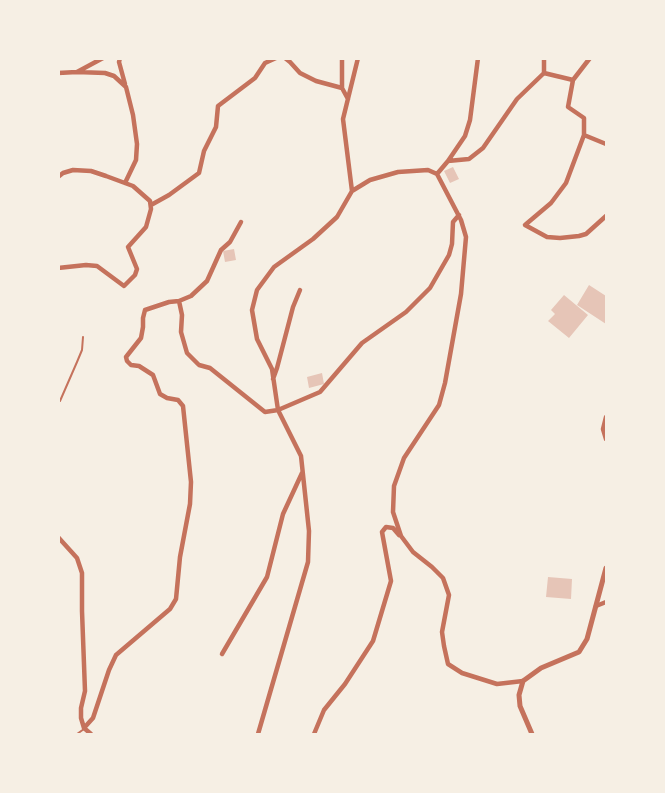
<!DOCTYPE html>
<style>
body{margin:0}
#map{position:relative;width:665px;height:793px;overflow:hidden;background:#f6efe4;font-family:Roboto,sans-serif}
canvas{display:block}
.frame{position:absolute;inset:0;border:60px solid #f6efe4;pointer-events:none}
</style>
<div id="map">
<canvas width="665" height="793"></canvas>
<div class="frame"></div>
</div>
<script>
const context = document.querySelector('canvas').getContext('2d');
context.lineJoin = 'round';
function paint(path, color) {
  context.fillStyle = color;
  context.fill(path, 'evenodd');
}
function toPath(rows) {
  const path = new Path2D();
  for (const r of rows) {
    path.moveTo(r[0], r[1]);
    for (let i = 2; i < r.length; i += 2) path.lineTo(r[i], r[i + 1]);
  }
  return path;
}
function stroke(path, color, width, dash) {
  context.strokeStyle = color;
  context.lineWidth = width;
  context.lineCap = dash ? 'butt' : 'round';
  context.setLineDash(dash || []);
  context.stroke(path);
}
const building = toPath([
 [453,167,459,179,450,183,444,171],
 [234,249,236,260,225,262,223,251],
 [589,285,606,296,606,324,577,305],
 [564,295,588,315,569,338,548,321,555,314,551,310],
 [322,373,324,384,309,388,307,377],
 [548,577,572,579,571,599,546,597]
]);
const service = toPath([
 [58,400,60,401,77,362,82,350,83,337],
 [77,734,84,729]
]);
const minor = toPath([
 [120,58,119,62,125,84],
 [285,58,290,62,300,73,316,81,342,88],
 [342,58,342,88,348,99],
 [544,58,544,73],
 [77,72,105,73,114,76,126,87,133,115,137,144,136,160,125,183],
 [58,73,77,72,103,58],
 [573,80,568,107,584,118,584,135,566,183,551,203,525,225,547,237,560,238,579,236,586,234,606,216],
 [584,135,606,144],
 [448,161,465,136,470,120,478,58],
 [437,174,448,161,469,159,483,148,517,99,544,73,573,80,590,58],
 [58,177,63,173,73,170,91,171,106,176,133,186,150,201,151,209,146,227,128,247,137,269,135,275,124,286,97,266,86,265,58,268],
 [352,191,343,119,358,58],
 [151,205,169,195,199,173,204,151,216,127,218,106,255,78,265,63,276,58],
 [179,301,191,296,207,281,221,250,230,242,241,222],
 [273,379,277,368,293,307,300,290],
 [606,417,603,429,606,439],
 [58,537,77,558,82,573,82,611,85,691,81,708,81,718,84,728,91,734],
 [596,606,606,602],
 [222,654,267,577,283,514,302,473],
 [84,728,93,718,109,670,116,655,170,609,176,599,180,557,190,504,191,482,183,406,178,400,167,398,160,394,153,375,139,366,131,365,127,361,126,357,141,338,143,327,143,318,145,310,169,302,179,301,182,315,181,332,187,353,199,365,210,368,265,412,278,410,320,392,362,343,406,312,430,288,449,255,452,244,453,222,459,215],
 [258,734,308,562,309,531,301,456,278,410,272,369,257,339,252,310,257,290,274,267,313,239,337,217,352,191,370,180,398,172,428,170,437,174,461,220,466,237,461,294,445,383,439,405,404,458,394,486,393,512,401,536,413,552,432,567,443,578,449,595,442,632,444,646,448,664,462,673,497,684,523,681],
 [314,734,324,710,345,684,373,641,391,581,382,532,386,527,393,528,399,535]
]);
const tertiary = toPath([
 [532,734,520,706,519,695,523,681,541,668,579,652,587,639,606,568]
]);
paint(building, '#e6c5b7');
stroke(service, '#c5725c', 2);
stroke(minor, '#c5725c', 4.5);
stroke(tertiary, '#c5725c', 5);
</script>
